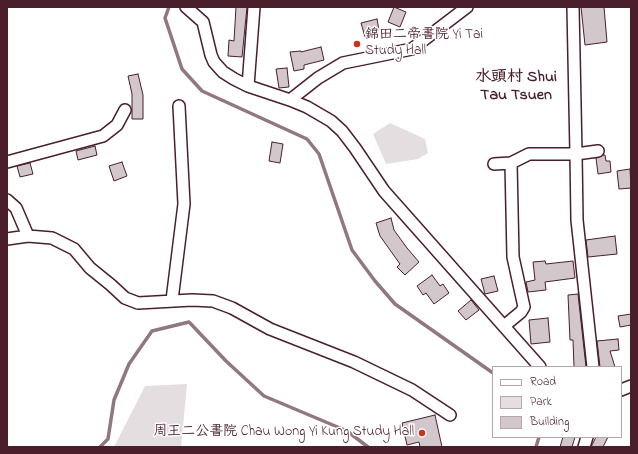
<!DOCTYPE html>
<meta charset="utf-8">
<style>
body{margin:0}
#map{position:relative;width:638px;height:454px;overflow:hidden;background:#fff;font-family:"Indie Flower",sans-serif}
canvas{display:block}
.frame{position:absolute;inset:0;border:8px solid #4a1f2b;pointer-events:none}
.legend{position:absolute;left:492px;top:366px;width:130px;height:72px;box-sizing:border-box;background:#fff;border:1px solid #b7a5aa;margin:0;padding:5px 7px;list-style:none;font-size:12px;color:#4a1f2b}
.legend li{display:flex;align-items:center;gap:8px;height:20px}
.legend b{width:20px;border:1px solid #b7a5aa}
</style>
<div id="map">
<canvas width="638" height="454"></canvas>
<div class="frame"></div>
<ul class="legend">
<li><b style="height:5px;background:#fff"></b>Road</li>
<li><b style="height:11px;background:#e5dee0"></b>Park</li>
<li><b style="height:11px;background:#d2c7cb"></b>Building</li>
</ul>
</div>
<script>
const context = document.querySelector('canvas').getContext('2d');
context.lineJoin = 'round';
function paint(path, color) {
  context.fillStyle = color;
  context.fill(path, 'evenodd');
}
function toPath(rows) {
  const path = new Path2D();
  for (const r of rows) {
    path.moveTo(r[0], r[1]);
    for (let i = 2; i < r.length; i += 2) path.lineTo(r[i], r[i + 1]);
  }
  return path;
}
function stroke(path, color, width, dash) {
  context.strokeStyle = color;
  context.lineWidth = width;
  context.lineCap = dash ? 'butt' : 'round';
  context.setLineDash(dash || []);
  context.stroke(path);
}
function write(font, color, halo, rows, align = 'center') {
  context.font = font + ' "Indie Flower","LXGW WenKai TC",sans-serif';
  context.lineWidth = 3;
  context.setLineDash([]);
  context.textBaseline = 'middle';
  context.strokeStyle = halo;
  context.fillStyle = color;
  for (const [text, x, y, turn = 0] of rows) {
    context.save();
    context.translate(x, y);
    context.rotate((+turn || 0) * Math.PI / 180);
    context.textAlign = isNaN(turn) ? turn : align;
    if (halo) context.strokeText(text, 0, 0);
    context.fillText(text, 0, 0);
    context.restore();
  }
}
const green = toPath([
 [390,123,425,139,428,153,418,159,386,164,373,134],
 [187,384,181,447,114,447,145,386]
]);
const stream = toPath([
 [169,7,165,18,182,69,202,91,307,139,319,154,352,250,375,281,395,304,493,373],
 [100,447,108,439,114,400,129,364,152,331,189,322,226,361,264,396,347,431,368,447],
 [536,447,539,437]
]);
const building = toPath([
 [236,7,247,7,242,57,228,56,229,40,234,41,236,7],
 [394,7,406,12,400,27,388,22,394,7],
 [581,7,604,7,607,42,585,45,581,7],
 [377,19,379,30,376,30,377,34,365,37,361,23,377,19],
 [321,47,324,60,304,65,304,69,294,71,290,52,301,51,301,52,321,47],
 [287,68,289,87,279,88,276,69,287,68],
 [138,74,143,95,143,119,132,119,132,94,128,76,138,74],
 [272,142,283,144,280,163,269,161,272,142],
 [95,146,97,155,78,160,76,151,95,146],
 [603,155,605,155,606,161,610,161,611,172,598,174,596,158,603,155],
 [122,162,127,176,114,181,109,166,122,162],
 [30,163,33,174,20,177,17,166,30,163],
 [630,169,631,188,619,189,617,171,630,169],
 [391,218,394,230,407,248,419,262,405,275,397,267,400,264,380,236,376,223,391,218],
 [615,236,617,254,588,257,586,240,615,236],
 [545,261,546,264,573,261,575,278,545,282,546,290,528,292,526,282,535,280,533,262,545,261],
 [432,275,440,286,443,284,449,293,434,304,426,293,423,295,417,286,432,275],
 [494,276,498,291,485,294,481,279,494,276],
 [578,294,586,367,574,367,573,340,570,340,568,295,578,294],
 [471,300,479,310,466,320,458,311,471,300],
 [631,314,631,325,620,327,618,316,631,314],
 [548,318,550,342,531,344,529,320,548,318],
 [618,339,619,350,610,351,615,367,600,367,597,341,618,339],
 [435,415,442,447,420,447,419,442,407,445,402,423,435,415],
 [563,437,575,437,572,447,560,447,563,437],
 [596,437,608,437,603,447,591,447,596,437]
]);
const minor = toPath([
 [186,7,203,22,211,55,214,62,223,72,234,79,248,86,290,100,307,107,331,121,342,131,355,148,384,191,540,367],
 [573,7,576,154,577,220,593,367],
 [248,86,254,7],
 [290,100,318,78,343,63,412,49,467,7],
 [7,162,103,136,117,125,125,110],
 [494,164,511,163,529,154,576,154,598,151],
 [7,200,16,208,28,236],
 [7,239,28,236,52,238,74,249,90,268,111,285,125,298,138,303,192,300,213,301,232,308,270,329,354,362,412,390,450,415],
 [172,300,184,204,179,106],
 [504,326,521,312,524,307,513,257,511,163],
 [621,390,631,386],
 [584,447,587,437]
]);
const markers = [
 [357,44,4,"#c8321e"],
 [422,433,4,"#c8321e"]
];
const poiNames = [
 ["錦田二帝書院 Yi Tai",365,36],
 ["Study Hall",365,52],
 ["周王二公書院 Chau Wong Yi Kung Study Hall",414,433,"right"]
];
const quarterNames = [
 ["水頭村 Shui",516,78],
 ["Tau Tsuen",516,96]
];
paint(green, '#e5dee0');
stroke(stream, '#91787e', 3.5);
paint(building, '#d2c7cb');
stroke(building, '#4a1f2b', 1);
stroke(minor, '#4a1f2b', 14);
stroke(minor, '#fff', 11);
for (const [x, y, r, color] of markers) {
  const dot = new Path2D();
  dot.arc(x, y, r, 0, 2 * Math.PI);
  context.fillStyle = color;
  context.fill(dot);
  stroke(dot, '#fff', 1.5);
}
write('14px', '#4a1f2b', '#fff', poiNames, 'left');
write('bold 16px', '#4a1f2b', '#fff', quarterNames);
</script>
